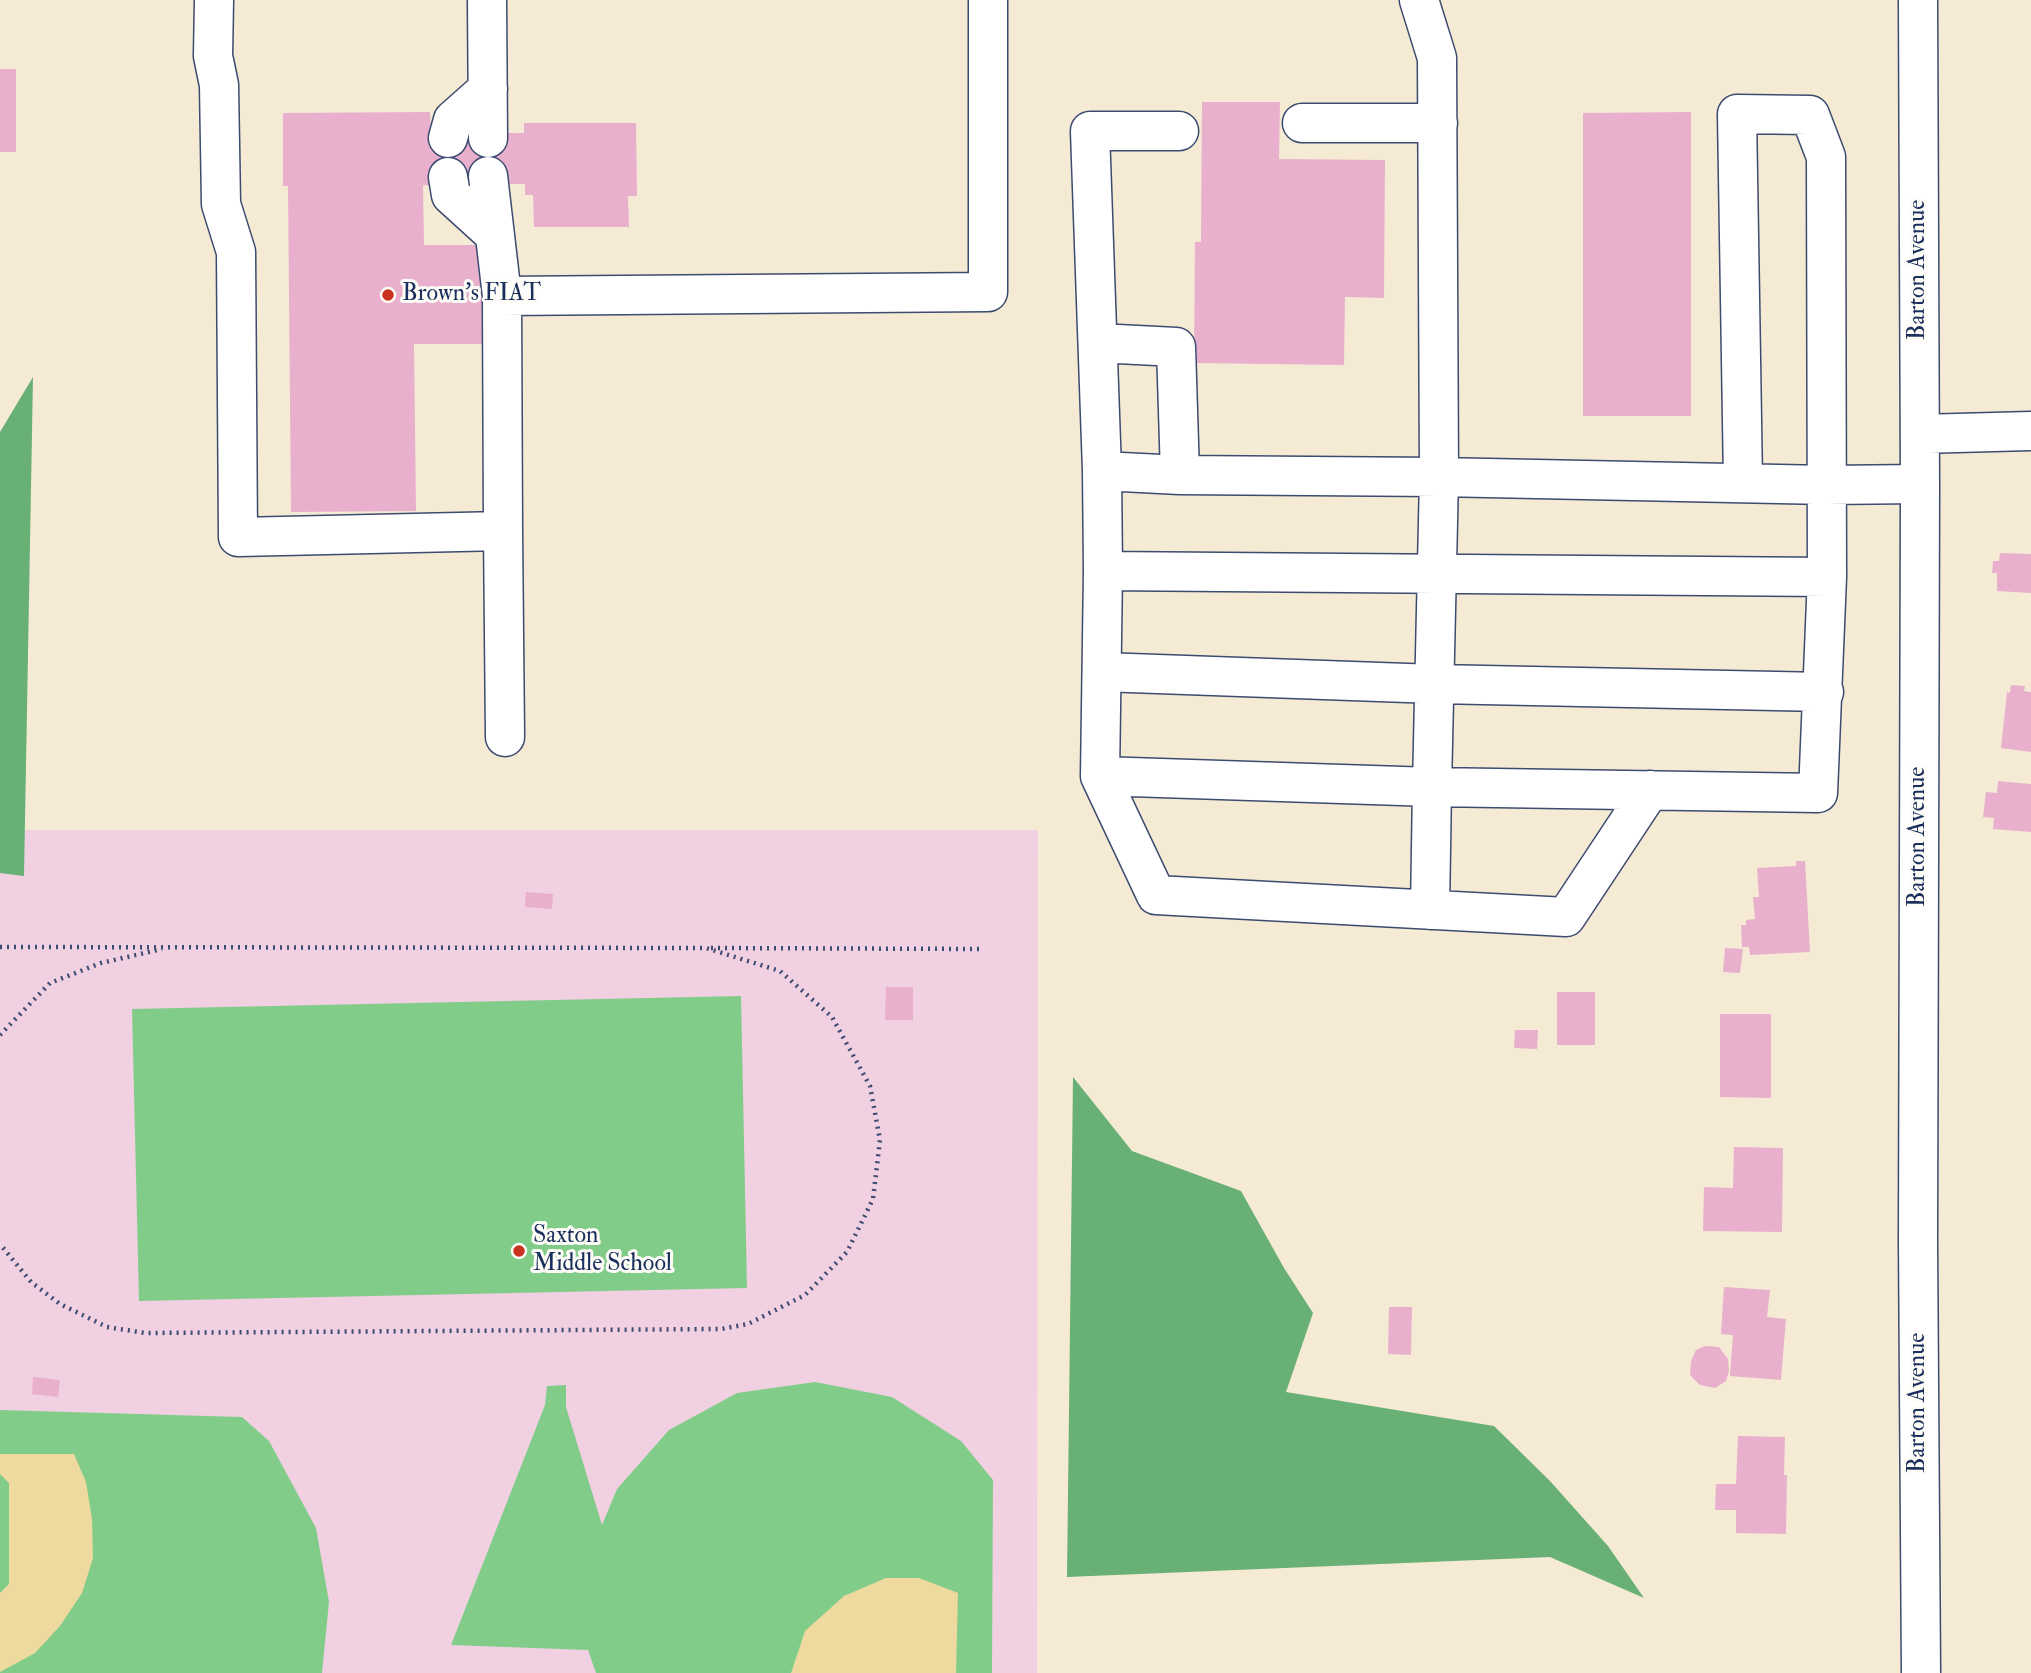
<!DOCTYPE html>
<style>
body{margin:0}
canvas{display:block;background:#f5ead4}
</style>
<canvas width="2031" height="1673"></canvas>
<script>
const context = document.querySelector('canvas').getContext('2d');
context.lineJoin = 'round';
function paint(path, color) {
  context.fillStyle = color;
  context.fill(path, 'evenodd');
}
function toPath(rows) {
  const path = new Path2D();
  for (const r of rows) {
    path.moveTo(r[0], r[1]);
    for (let i = 2; i < r.length; i += 2) path.lineTo(r[i], r[i + 1]);
  }
  return path;
}
function stroke(path, color, width, dash) {
  context.strokeStyle = color;
  context.lineWidth = width;
  context.lineCap = dash ? 'butt' : 'round';
  context.setLineDash(dash || []);
  context.stroke(path);
}
function write(font, color, halo, rows, align = 'center') {
  context.font = font + ' "IM FELL Double Pica",serif';
  context.lineWidth = 6;
  context.setLineDash([]);
  context.textBaseline = 'middle';
  context.strokeStyle = halo;
  context.fillStyle = color;
  for (const [text, x, y, turn = 0] of rows) {
    context.save();
    context.translate(x, y);
    context.rotate((+turn || 0) * Math.PI / 180);
    context.textAlign = isNaN(turn) ? turn : align;
    if (halo) context.strokeText(text, 0, 0);
    context.fillText(text, 0, 0);
    context.restore();
  }
}
const built = toPath([
 [0,830,1038,830,1037,1673,0,1673]
]);
const green = toPath([
 [741,996,747,1288,139,1301,132,1009],
 [815,1382,892,1397,961,1441,993,1480,992,1673,596,1673,588,1650,451,1645,545,1405,547,1386,566,1385,566,1407,602,1525,617,1489,669,1430,737,1393],
 [0,1410,242,1417,269,1441,316,1528,329,1602,322,1673,0,1673]
]);
const forest = toPath([
 [33,377,24,876,0,873,0,432],
 [1073,1077,1132,1151,1241,1191,1284,1268,1313,1313,1286,1392,1494,1426,1550,1481,1608,1546,1644,1598,1550,1557,1067,1577]
]);
const sand = toPath([
 [0,1454,74,1454,86,1482,92,1519,93,1558,82,1593,60,1626,35,1653,0,1672,0,1593,9,1584,9,1483,0,1474],
 [886,1578,919,1578,958,1593,956,1673,791,1673,805,1631,844,1596]
]);
const building = toPath([
 [0,69,16,69,16,152,0,152],
 [1202,102,1280,102,1279,159,1385,160,1384,298,1345,297,1344,365,1194,363,1195,242,1201,242],
 [430,112,431,139,508,138,508,133,524,133,524,123,636,123,637,196,628,196,629,227,534,227,533,195,525,195,525,184,502,184,502,176,431,176,431,186,423,185,424,245,486,245,486,344,414,344,416,511,291,512,288,186,283,186,283,113],
 [1691,112,1691,416,1583,416,1583,113],
 [2000,553,2031,554,2031,593,1997,591,1997,573,1992,573,1993,561,1999,561],
 [2011,685,2025,686,2024,691,2031,692,2031,752,2001,748,2007,692,2010,693],
 [1998,781,2031,784,2031,832,1993,829,1994,818,1983,817,1986,792,1997,793],
 [1796,861,1805,861,1810,952,1750,955,1749,947,1742,947,1741,925,1746,925,1746,920,1755,919,1753,897,1759,897,1757,868,1796,866],
 [526,892,553,894,552,909,525,907],
 [1725,948,1743,949,1740,973,1723,972],
 [886,987,913,987,913,1020,885,1020],
 [1557,992,1595,992,1595,1045,1557,1045],
 [1720,1014,1771,1014,1771,1098,1720,1097],
 [1515,1030,1538,1030,1537,1049,1514,1048],
 [1734,1147,1783,1148,1782,1232,1703,1231,1704,1187,1733,1188],
 [1724,1287,1770,1290,1767,1317,1786,1319,1781,1380,1730,1376,1733,1335,1721,1334],
 [1389,1307,1412,1307,1411,1355,1388,1354],
 [1705,1346,1719,1347,1728,1359,1729,1371,1726,1381,1715,1388,1700,1385,1690,1375,1691,1361,1696,1350],
 [33,1377,60,1380,58,1397,32,1394],
 [1738,1436,1785,1437,1784,1475,1787,1475,1786,1534,1736,1533,1736,1510,1715,1510,1716,1484,1736,1484]
]);
const path = toPath([
 [0,947,706,948,780,971,832,1017,870,1086,880,1140,873,1199,847,1252,805,1295,748,1324,721,1329,145,1333,107,1327,60,1304,31,1282,0,1244],
 [711,948,979,949],
 [0,1035,50,983,101,963,162,949]
]);
const minor = toPath([
 [214,0,213,56,219,85,221,204,236,252,238,537,503,531,502,296,488,176],
 [487,0,488,138],
 [1419,0,1437,58,1439,477,1827,485,1920,484],
 [1918,0,1920,484,1918,1240,1921,1673],
 [1302,123,1438,123],
 [1179,131,1090,131,1102,471,1103,571,1827,577],
 [448,138,453,120,488,89],
 [448,177,451,195,495,235],
 [502,296,988,292,988,0],
 [1098,343,1176,347,1180,475],
 [1920,434,2031,431],
 [1102,471,1180,475,1439,477,1432,787,1818,793,1827,577,1826,157,1810,115,1737,114,1743,482],
 [503,531,505,737],
 [1103,571,1100,776,1432,787,1430,910],
 [1102,672,1435,684,1824,692],
 [1100,776,1156,895,1566,917,1650,790]
]);
const markers = [
 [388,295,7,"#c8321e"],
 [519,1251,7,"#c8321e"]
];
const streetNames = [
 ["Barton Avenue",1919,270,-90],
 ["Barton Avenue",1919,837,-90],
 ["Barton Avenue",1919,1403,-90]
];
const poiNames = [
 ["Brown's FIAT",402,295],
 ["Saxton",533,1237],
 ["Middle School",533,1265]
];
paint(built, '#f1d0e2');
paint(green, '#82cc8a');
paint(forest, '#69b076');
paint(sand, '#eeda9e');
paint(building, '#e9b0cd');
stroke(minor, '#3c4b70', 41);
stroke(path, '#3c4b70', 4.5, [2, 5]);
stroke(minor, '#fff', 38);
for (const [x, y, r, color] of markers) {
  const dot = new Path2D();
  dot.arc(x, y, r, 0, 2 * Math.PI);
  context.fillStyle = color;
  context.fill(dot);
  stroke(dot, '#fdfcf7', 2.5);
}
write('24px', '#1b2f5e', '#fdfcf7', streetNames);
write('24px', '#1b2f5e', '#fdfcf7', poiNames, 'left');
</script>
